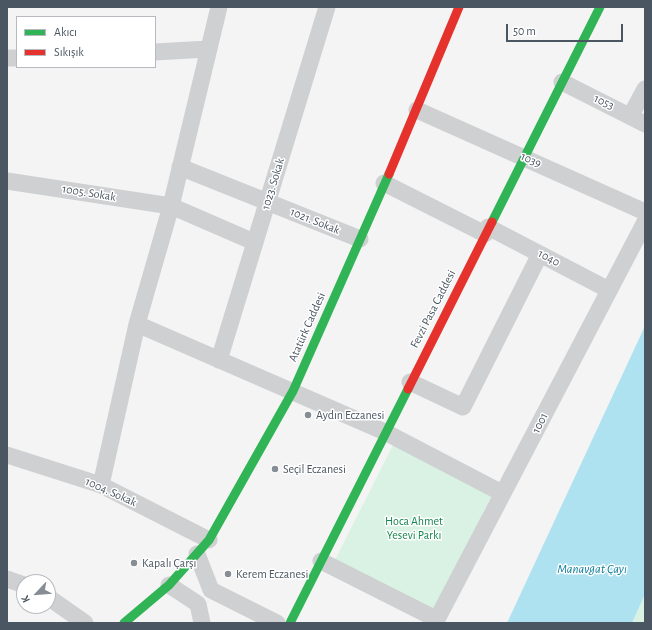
<!DOCTYPE html>
<meta charset="utf-8">
<style>
body{margin:0}
#map{position:relative;width:652px;height:630px;overflow:hidden;background:#f4f4f4;font-family:"Alegreya Sans",sans-serif}
canvas{display:block}
.frame{position:absolute;inset:0;border:8px solid #4a5661;pointer-events:none}
.legend{position:absolute;left:16px;top:16px;width:140px;height:52px;box-sizing:border-box;background:#fff;border:1px solid #b7bbc0;margin:0;padding:5px 7px;list-style:none;font-size:12px;color:#4a5661}
.legend li{display:flex;align-items:center;gap:8px;height:20px}
.legend b{width:20px;border:1px solid #b7bbc0}
.north{position:absolute;left:16px;top:574px;width:40px;height:40px;box-sizing:border-box;background:#fff;border:1px solid #b7bbc0;border-radius:50%;rotate:244deg;font-size:11px;font-weight:700;line-height:16px;text-align:center;color:#4a5661}
.north::after{content:'';display:block;margin:auto;width:14px;height:18px;background:#868d94;clip-path:polygon(50% 0,100% 100%,50% 72%,0 100%)}
.scale{position:absolute;left:506px;top:24px;width:117px;height:18px;box-sizing:border-box;border:2px solid #4a5661;border-top:0;padding-left:5px;font-size:12px;line-height:14px;white-space:nowrap;color:#4a5661;-webkit-text-stroke:3px #fff;paint-order:stroke}
</style>
<div id="map">
<canvas width="652" height="630"></canvas>
<div class="frame"></div>
<ul class="legend">
<li><b style="height:5px;background:#30b455"></b>Akıcı</li>
<li><b style="height:5px;background:#e5322d"></b>Sıkışık</li>
</ul>
<div class="north">K</div>
<div class="scale">50 m</div>
</div>
<script>
const context = document.querySelector('canvas').getContext('2d');
context.lineJoin = 'round';
function paint(path, color) {
  context.fillStyle = color;
  context.fill(path, 'evenodd');
}
function toPath(rows) {
  const path = new Path2D();
  for (const r of rows) {
    path.moveTo(r[0], r[1]);
    for (let i = 2; i < r.length; i += 2) path.lineTo(r[i], r[i + 1]);
  }
  return path;
}
function stroke(path, color, width, dash) {
  context.strokeStyle = color;
  context.lineWidth = width;
  context.lineCap = dash ? 'butt' : 'round';
  context.setLineDash(dash || []);
  context.stroke(path);
}
function write(font, color, halo, rows, align = 'center') {
  context.font = font + ' "Alegreya Sans",sans-serif';
  context.lineWidth = 3;
  context.setLineDash([]);
  context.textBaseline = 'middle';
  context.strokeStyle = halo;
  context.fillStyle = color;
  for (const [text, x, y, turn = 0] of rows) {
    context.save();
    context.translate(x, y);
    context.rotate((+turn || 0) * Math.PI / 180);
    context.textAlign = isNaN(turn) ? turn : align;
    if (halo) context.strokeText(text, 0, 0);
    context.fillText(text, 0, 0);
    context.restore();
  }
}
const green = toPath([
 [393,445,492,495,434,611,335,560],
 [645,594,645,623,632,623]
]);
const water = toPath([
 [645,326,645,594,632,623,507,623]
]);
const street = toPath([
 [155,52,208,49],
 [7,58,17,58],
 [562,82,645,124],
 [417,110,645,212],
 [631,115,645,89],
 [180,167,360,239],
 [7,181,171,206,254,242],
 [384,183,485,234],
 [488,227,609,290],
 [137,324,385,432,502,493],
 [219,360,327,7],
 [410,382,463,407,540,254],
 [7,455,101,485,209,540],
 [101,485,137,324,171,206,219,7],
 [197,554,211,590,277,623],
 [321,561,436,619],
 [7,579,24,585],
 [169,585,198,604,202,623],
 [48,597,85,623],
 [435,623,645,222]
]);
const fast = toPath([
 [492,222,600,7],
 [124,623,169,585,209,540,293,391,389,174],
 [290,623,408,389]
]);
const jam = toPath([
 [389,174,459,7],
 [408,389,492,222]
]);
const markers = [
 [308,415,4,"#868d94"],
 [275,469,4,"#868d94"],
 [134,563,4,"#868d94"],
 [228,574,4,"#868d94"]
];
const streetNames = [
 ["1053",604,102,25],
 ["1039",531,160,24],
 ["1023. Sokak",273,184,-73],
 ["1005. Sokak",89,193,9],
 ["1021. Sokak",315,221,22],
 ["1040",549,258,28],
 ["Fevzi Pasa Caddesi",433,309,-63],
 ["Atatürk Caddesi",307,327,-66],
 ["1001",540,423,-63],
 ["1004. Sokak",111,492,24]
];
const poiNames = [
 ["Aydın Eczanesi",316,415],
 ["Seçil Eczanesi",283,469],
 ["Kapalı Çarşı",142,563],
 ["Kerem Eczanesi",236,574]
];
const parkNames = [
 ["Hoca Ahmet",414,521],
 ["Yesevi Parkı",414,535]
];
const waterNames = [
 ["Manavgat Çayı",592,569]
];
paint(green, '#d9f2e3');
paint(water, '#aee2f0');
stroke(street, '#ced0d2', 17);
stroke(fast, '#30b455', 9);
stroke(jam, '#e5322d', 9);
for (const [x, y, r, color] of markers) {
  const dot = new Path2D();
  dot.arc(x, y, r, 0, 2 * Math.PI);
  context.fillStyle = color;
  context.fill(dot);
  stroke(dot, '#fff', 1.5);
}
write('12px', '#4a5661', '#fff', streetNames);
write('12px', '#4a5661', '#fff', poiNames, 'left');
write('12px', '#17864f', '#fff', parkNames);
write('italic 13px', '#0c7c9b', '#fff', waterNames);
</script>
